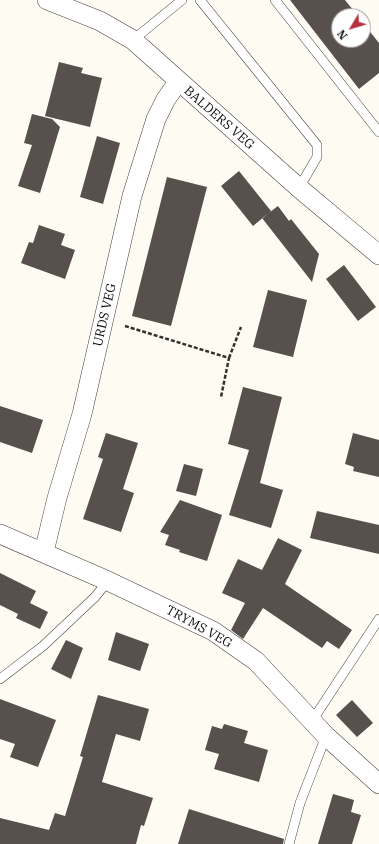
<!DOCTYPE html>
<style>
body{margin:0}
#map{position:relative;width:379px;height:844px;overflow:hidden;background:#fefbf2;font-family:"IBM Plex Serif",serif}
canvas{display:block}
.north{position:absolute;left:331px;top:8px;width:40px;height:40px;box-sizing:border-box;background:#fff;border:1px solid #9f9f9f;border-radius:50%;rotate:232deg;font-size:11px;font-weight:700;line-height:16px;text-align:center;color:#0f0f0f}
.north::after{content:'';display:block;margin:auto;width:14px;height:18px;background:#b4323f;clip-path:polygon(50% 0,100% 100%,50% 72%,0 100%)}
</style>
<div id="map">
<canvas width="379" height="844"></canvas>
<div class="north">N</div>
</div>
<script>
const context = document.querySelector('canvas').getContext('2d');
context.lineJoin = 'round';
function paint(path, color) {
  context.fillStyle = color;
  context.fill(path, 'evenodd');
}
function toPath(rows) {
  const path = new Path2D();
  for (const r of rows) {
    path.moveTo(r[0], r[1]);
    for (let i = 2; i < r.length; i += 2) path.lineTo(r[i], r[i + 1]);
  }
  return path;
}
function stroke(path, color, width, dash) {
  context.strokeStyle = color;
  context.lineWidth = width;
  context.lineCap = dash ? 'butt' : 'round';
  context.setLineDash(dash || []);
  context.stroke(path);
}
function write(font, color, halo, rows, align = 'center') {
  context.font = font + ' "IBM Plex Serif",serif';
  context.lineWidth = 4;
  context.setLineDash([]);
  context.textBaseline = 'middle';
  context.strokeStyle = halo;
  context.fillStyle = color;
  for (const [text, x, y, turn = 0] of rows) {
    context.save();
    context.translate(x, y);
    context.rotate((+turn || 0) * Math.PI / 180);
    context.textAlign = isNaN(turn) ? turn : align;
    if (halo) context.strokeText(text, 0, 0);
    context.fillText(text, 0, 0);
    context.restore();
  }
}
const building = toPath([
 [290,0,345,0,358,16,339,16,339,40,363,40,363,23,379,43,379,73,359,89],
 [59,62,83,68,81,73,102,78,90,127,45,116],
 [32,114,52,119,60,127,40,193,18,186,32,145,24,143],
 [97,136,120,143,103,204,80,197],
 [239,171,271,211,253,226,221,186],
 [167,177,207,187,171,326,132,316],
 [278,206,289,221,291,219,319,254,312,282,262,218],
 [39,225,65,234,61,245,75,250,65,279,21,263,29,242,33,243],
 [344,265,376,307,358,321,326,279],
 [268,290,307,300,293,357,253,347],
 [243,387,282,397,260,483,283,490,271,528,229,515,249,450,228,444],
 [0,406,43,420,32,453,0,442],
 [106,433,138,443,123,489,134,493,121,532,83,519,103,459,98,457],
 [353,433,379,440,379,477,353,471,354,467,345,464],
 [184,464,203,469,196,496,176,491],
 [180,500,222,515,207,561,179,552,180,550,165,545,169,535,160,532],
 [317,511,379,525,379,554,310,538],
 [278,538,302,550,285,584,352,630,339,649,327,641,322,648,263,608,243,639,231,630,245,603,222,593,238,559,262,570],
 [0,573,36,591,30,603,48,612,40,629,16,618,18,614,0,605],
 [116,632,149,644,140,671,108,660],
 [66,640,83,648,71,679,51,669],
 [98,695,149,709,140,741,116,734,102,782,153,798,144,826,141,825,136,844,0,844,0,818,49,830,55,813,65,816,83,757,80,756],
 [0,699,56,720,38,767,10,757,15,744,0,739],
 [352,700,373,723,357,737,336,715],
 [224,724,248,731,244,743,268,750,259,782,214,769,219,754,205,750,212,726,222,729],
 [333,794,354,800,351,812,361,815,352,844,318,844],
 [189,809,284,839,283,844,178,844]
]);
const path = toPath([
 [125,326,229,358,221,397],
 [229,358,241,327]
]);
const service = toPath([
 [200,0,317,145,317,157,299,188],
 [275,0,379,132],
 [133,40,182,0],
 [0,679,43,646,95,597,108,581],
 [312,721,379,619],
 [289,844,300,803,326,736]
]);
const minor = toPath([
 [47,0,100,21,133,40,299,188,379,255],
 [0,534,108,581,213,631,256,661,326,736,379,784],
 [44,552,57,498,82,414,132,196,156,119,166,99,178,82]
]);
const streetNames = [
 ["BALDERS VEG",219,118,41],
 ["URDS VEG",105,315,-77],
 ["TRYMS VEG",199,627,29]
];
paint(building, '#57504c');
stroke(service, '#424242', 10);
stroke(minor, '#424242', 20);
stroke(path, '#313131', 2.5, [4, 2]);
stroke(service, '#fff', 9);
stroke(minor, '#fff', 19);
write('13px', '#0f0f0f', '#fff', streetNames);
</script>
